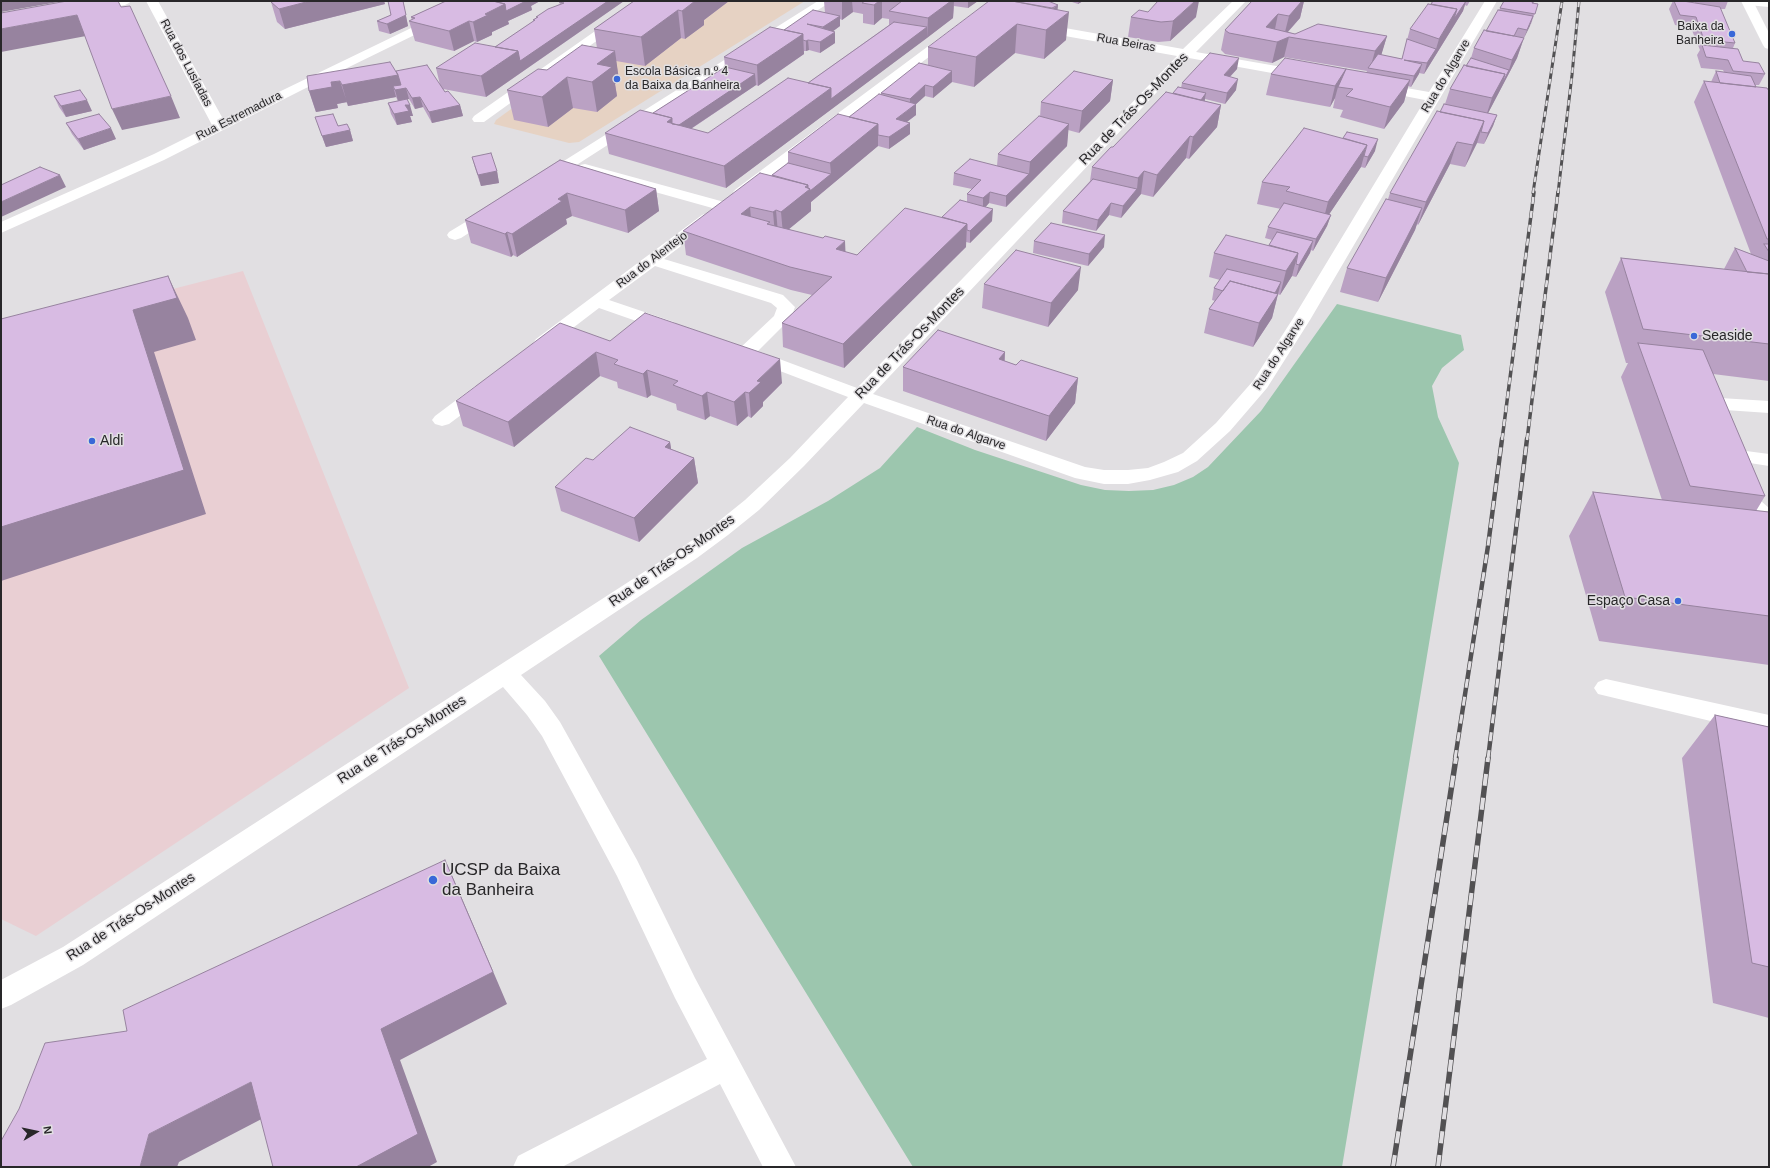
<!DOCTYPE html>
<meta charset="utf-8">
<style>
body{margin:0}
#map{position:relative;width:1770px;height:1168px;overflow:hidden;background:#e1dfe2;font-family:Helvetica,sans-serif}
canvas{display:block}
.frame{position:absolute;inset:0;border:2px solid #282729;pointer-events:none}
.north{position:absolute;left:16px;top:1112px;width:40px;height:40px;-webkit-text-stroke:3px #e1dfe2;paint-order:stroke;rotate:81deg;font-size:11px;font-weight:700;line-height:16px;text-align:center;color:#282729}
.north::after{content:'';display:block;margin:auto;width:14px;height:18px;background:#282729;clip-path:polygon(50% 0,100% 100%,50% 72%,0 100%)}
</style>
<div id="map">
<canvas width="1770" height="1168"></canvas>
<div class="frame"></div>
<div class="north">N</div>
</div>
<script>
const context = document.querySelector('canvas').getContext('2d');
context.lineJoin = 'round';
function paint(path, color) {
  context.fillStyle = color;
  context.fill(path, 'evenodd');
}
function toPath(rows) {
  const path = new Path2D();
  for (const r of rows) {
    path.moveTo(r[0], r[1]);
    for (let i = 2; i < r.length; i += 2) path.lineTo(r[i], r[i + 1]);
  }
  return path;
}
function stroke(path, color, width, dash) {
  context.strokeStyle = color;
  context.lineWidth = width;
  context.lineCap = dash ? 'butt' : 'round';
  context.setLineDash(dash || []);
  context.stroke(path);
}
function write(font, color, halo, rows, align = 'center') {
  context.font = font + ' Helvetica,sans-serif';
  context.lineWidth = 3;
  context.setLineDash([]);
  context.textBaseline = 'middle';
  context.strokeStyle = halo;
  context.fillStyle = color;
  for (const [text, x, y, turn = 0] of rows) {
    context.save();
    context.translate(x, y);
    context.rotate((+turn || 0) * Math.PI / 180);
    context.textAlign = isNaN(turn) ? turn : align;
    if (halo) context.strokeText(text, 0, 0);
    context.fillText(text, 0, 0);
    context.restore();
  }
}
const commercial = toPath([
 [243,271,409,688,36,936,1,919,1,333]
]);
const education = toPath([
 [660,1,805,1,579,142,569,143,494,124,496,120]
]);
const green = toPath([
 [1337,304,1461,335,1464,350,1442,368,1432,386,1438,417,1459,463,1342,1167,913,1167,599,656,641,620,742,548,828,501,880,468,917,427,975,450,1081,485,1105,490,1129,491,1153,490,1174,485,1193,477,1208,467,1261,411]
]);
const lane = toPath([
 [1720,398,1769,401,1769,413,1725,410,1723,412,1728,424,1725,428,1718,430,1711,428,1704,411,1713,400,1720,398],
 [1731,449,1769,454,1769,466,1724,459,1721,455,1724,451,1731,449],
 [1743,476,1750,478,1761,501,1769,508,1769,524,1757,520,1745,510,1742,505,1733,483,1736,478,1743,476],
 [1606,679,1769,715,1769,735,1598,694,1594,688,1598,682,1606,679]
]);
const street = toPath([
 [104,1,131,1,129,3,125,5,89,11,85,10,83,7,85,4,104,1],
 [146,1,158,1,223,119,467,1,482,1,480,3,302,90,164,160,1,233,1,222,154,154,212,125,146,1],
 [638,1,652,1,484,122,474,122,472,119,474,116,638,1],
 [818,1,832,1,550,182,545,183,540,182,538,179,540,176,818,1],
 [989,1,1003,1,746,195,741,197,736,195,733,192,736,189,989,1],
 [1233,1,1246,1,1196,52,1305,71,1310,72,1312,75,1310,78,1305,79,1189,58,873,394,1085,467,1104,470,1128,470,1148,468,1164,462,1183,453,1216,423,1253,381,1292,320,1425,100,1373,90,1371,87,1373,84,1378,83,1429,92,1485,1,1497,1,1310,320,1267,388,1230,431,1197,461,1178,472,1150,480,1128,484,1104,484,1075,478,864,403,804,466,759,510,728,535,697,558,521,675,545,701,560,722,637,860,695,978,796,1167,763,1167,720,1084,562,1167,513,1167,518,1156,707,1059,675,998,617,876,542,736,527,715,503,687,83,965,11,1005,1,1009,1,980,63,947,681,548,714,525,745,500,790,458,848,397,746,358,739,357,736,353,739,349,774,316,777,308,771,303,655,266,609,300,674,322,677,326,674,330,668,331,662,330,599,308,548,347,542,348,536,347,533,343,536,339,702,215,708,213,714,215,716,218,714,221,664,259,783,295,795,307,791,318,758,351,857,388,1177,56,1037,31,1033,30,1031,27,1033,24,1037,23,1183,49,1233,1],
 [1741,1,1769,1,1769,7,1747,5,1743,3,1741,1],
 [585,164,728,203,731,206,728,209,723,211,580,171,578,168,580,165,585,164],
 [492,207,497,209,500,212,497,215,461,238,455,240,449,238,447,235,449,232,487,209,492,207],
 [482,384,489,386,491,390,489,394,449,424,442,426,435,424,432,420,435,416,475,386,482,384]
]);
const primary = toPath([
 [1741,1,1753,1,1769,33,1769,49,1765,48,1763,45,1741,1]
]);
const railFar3 = toPath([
 [1533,193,1562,1],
 [1558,193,1572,75,1579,1]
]);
const railFar2 = toPath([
 [1502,440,1534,192],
 [1527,440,1558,192]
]);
const railFar1 = toPath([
 [1455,759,1488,546,1502,439],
 [1488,759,1527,439]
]);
const rail = toPath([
 [1393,1167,1456,758],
 [1438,1167,1488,758]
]);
const wall = toPath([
 [275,1,384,1,385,4,285,29,277,22,271,2],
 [403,1,408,26,390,34,379,31,377,21,391,15],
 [446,1,540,1,531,6,532,10,508,21,509,24,492,32,492,35,477,42,474,41,454,51,415,41,409,21,412,20,411,17],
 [624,1,486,97,443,89,445,92,460,105,463,116,432,123,423,107,415,109,409,99,407,99,413,116,410,116,412,122,397,125,391,114,388,103,398,101,396,97,348,106,347,102,337,104,338,108,316,112,309,91,396,71,440,85,436,68,495,47,534,21,533,20,536,18,536,17,560,4,559,2],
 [634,1,729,1,704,20,704,25,685,39,681,38,645,66,616,61,619,80,615,84,617,96,597,112,573,108,548,127,514,120,507,90,547,70,597,48,594,29],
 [824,1,978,1,968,8,954,6,953,18,726,188,609,154,605,133,653,113,725,67,724,57,784,30,825,13],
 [853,12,863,14,863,23,874,25,882,18,889,19,889,25,808,83,708,133,691,129,756,85,758,86,804,54,804,51,806,51,809,50,820,53,835,43,833,31,840,26,840,19,842,20],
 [1069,1,1083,1,1078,4],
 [1252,1,1304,1,1300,18,1288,32,1295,34,1387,36,1381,55,1402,59,1410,29,1433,1,1470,1,1467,6,1465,5,1463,11,1424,74,1419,73,1411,87,1408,86,1404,102,1384,129,1340,117,1343,110,1333,108,1335,98,1330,107,1266,95,1271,74,1346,69,1345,73,1366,73,1367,71,1284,57,1272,63,1225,54,1221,50,1225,30],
 [1504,1,1534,1,1534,3,1538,4,1531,24,1530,24,1523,40,1517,58,1488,113,1497,115,1493,126,1484,144,1477,143,1465,167,1450,164,1418,225,1417,224,1415,230,1378,302,1340,292,1347,268,1388,199,1390,193,1440,112,1445,104,1450,89,1466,66,1471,58,1474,48,1486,31,1499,10],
 [1673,1,1683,1,1695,3,1694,1,1728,1,1725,9,1720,9,1735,43,1733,48,1743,61,1765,74,1759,85,1755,85,1756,87,1769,91,1769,381,1713,374,1765,496,1756,511,1769,512,1769,665,1599,641,1569,536,1593,492,1662,500,1621,377,1628,363,1626,363,1605,292,1621,258,1724,269,1735,248,1751,254,1694,102,1704,81,1711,82,1716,71,1724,72,1723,70,1701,68,1697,55,1700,50,1691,28,1675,25,1669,9],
 [1058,5,1057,9,1066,40,1044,59,1015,53,974,87,952,82,933,98,925,96,916,104,916,115,907,122,910,123,910,134,889,149,878,146,811,202,811,211,789,229,846,252,857,255,942,217,967,202,967,194,972,189,953,185,954,173,997,166,998,154,1040,117,1041,102,1113,80,1110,101,1079,133,1068,130,1067,146,1006,207,989,203,985,207,992,221,970,243,966,242,966,247,844,368,783,347,782,323,812,295,791,290,686,255,683,231,772,175,788,163,788,152,849,117,881,95,881,93,928,65,928,47],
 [1148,12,1196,17,1170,41,1158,42,1128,37,1131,17],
 [1237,69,1230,77,1236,90,1225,104,1205,99,1205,101,1221,105,1217,127,1189,159,1186,158,1153,197,1141,194,1121,218,1109,215,1096,231,1062,223,1063,211,1090,181,1092,167,1173,93,1181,88,1182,83],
 [54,96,92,111,66,117,59,107],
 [315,117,350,130,353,141,326,147],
 [66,123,116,139,84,150,72,134],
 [1375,151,1365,168,1361,167,1329,214,1331,215,1327,226,1313,251,1311,250,1310,253,1296,277,1292,276,1280,295,1278,294,1272,318,1253,347,1204,333,1209,309,1215,301,1212,300,1214,288,1220,280,1209,277,1214,253,1269,245,1272,240,1265,238,1268,227,1281,209,1257,204,1262,182],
 [472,157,497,171,499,183,481,186,475,168],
 [560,160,656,189,659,211,628,233,572,216,566,219,567,224,517,257,513,255,511,257,471,243,465,220],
 [1034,241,1104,247,1088,266,1033,253],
 [984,284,1078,290,1048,327,982,308],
 [610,341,782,383,763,402,763,406,751,418,748,416,737,426,710,416,705,420,677,410,676,404,651,395,647,398,618,388,617,382,600,376,514,447,463,426,456,401],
 [1005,352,1005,361,1016,365,1078,378,1075,403,1046,441,903,391,903,367],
 [670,442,671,449,694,458,698,483,639,542,561,511,555,487,593,460],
 [1715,715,1769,727,1769,1018,1713,1003,1682,758]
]);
const shadedWall = toPath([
 [1,1,64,1,1,12],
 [310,1,384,1,385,4,285,29,279,9],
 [403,1,408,26,390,34,387,24],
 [524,1,540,1,531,6,532,10,508,21,509,24,492,32,492,35,477,42,473,22,485,14,505,4],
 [608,1,624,1,486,97,481,76,518,51],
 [695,1,729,1,704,20,704,25,685,39,682,11],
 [842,1,852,1,853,12,842,20],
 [879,1,882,1,882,18,874,25,874,5],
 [951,1,954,1,953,18,927,38,928,18],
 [968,1,978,1,968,8],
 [1079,1,1083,1,1078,4],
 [1195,1,1199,1,1196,17,1170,41,1173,21],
 [1302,1,1304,1,1300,18,1284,36,1289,16],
 [1466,1,1463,11,1424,74,1427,63,1436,49,1439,39,1457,9],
 [1058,5,1057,15,1046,14],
 [678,10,681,38,645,66,641,37],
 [1069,12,1066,40,1044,59,1046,30],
 [1278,14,1274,34,1266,27],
 [77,15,86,36,1,52,1,29],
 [840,16,840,26,824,38,823,27],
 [1533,16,1530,26,1523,40,1527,30],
 [469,21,474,41,454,51,449,31],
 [1017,24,1015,53,974,87,976,57],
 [927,27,927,38,726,188,724,166,831,88],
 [835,32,835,43,820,53,820,42],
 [803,34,804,54,758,86,757,65],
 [1387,36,1381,56,1370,69,1375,51],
 [1289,37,1284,57,1272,63,1277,42],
 [1524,38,1517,58,1485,119,1492,98,1505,74,1509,70,1512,60],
 [808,40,809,50,806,51,806,41],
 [615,51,619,80,615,84,617,96,597,112,592,82,597,64],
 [1239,58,1237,69,1221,86,1224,75],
 [1422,64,1419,74,1411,87,1414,76],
 [1346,69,1341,87,1338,87,1335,98,1330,107,1335,86],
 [952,71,952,82,933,98,933,87],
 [755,74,756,85,674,140,667,122,672,118],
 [398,75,406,88,409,99,398,101,395,90,393,86,396,97,348,106,342,85],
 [567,77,573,108,548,127,542,97],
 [1238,79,1236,90,1225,104,1227,93],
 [1113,80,1110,101,1079,133,1082,111],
 [1410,80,1404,102,1384,129,1390,107],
 [340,81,347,102,337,104,338,108,316,112,309,91,331,82],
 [925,85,925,96,914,106,916,104,916,115,896,130,896,119,910,109,910,99],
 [1206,93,1204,104,1194,108],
 [171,96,180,118,122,130,112,109],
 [420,97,423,107,415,109,412,98],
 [87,100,92,111,66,117,61,106],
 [405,105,410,105,413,116,410,116,412,122,397,125,394,114],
 [460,105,463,116,432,123,429,112],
 [1221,105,1217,127,1189,159,1193,137],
 [1497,115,1493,126,1484,144,1488,133],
 [1484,121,1477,143,1465,167,1473,145],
 [910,123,910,134,889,149,889,137],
 [878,124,878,146,811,202,811,211,783,234,781,212,808,185,831,174,830,163],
 [1069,124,1067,146,1006,207,1006,196,1029,174,1030,162],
 [111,128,116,139,84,150,78,139],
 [350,130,353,141,326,147,322,136],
 [1190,136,1186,158,1153,197,1157,175],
 [1378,139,1375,151,1365,168,1368,157],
 [1457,142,1450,164,1418,225,1426,202],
 [1367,145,1361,167,1322,225,1328,202],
 [497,171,499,183,481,186,478,175],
 [1144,171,1141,194,1121,218,1123,206,1137,189,1138,178],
 [60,175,66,187,1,217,1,202],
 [656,189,659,211,628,233,625,210],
 [990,192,989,203,983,210,983,198],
 [567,193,572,216,566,219,567,224,517,257,512,234,558,199],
 [1111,203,1109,215,1096,231,1098,220],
 [750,207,752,229,741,214],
 [1422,208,1415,230,1378,302,1386,278],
 [993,209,992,221,970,243,970,231],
 [776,210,778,233,775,235,773,212],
 [1331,215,1327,226,1313,251,1316,239],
 [967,224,966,247,844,368,843,344],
 [507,232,513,255,511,257,505,234],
 [1105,235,1104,247,1088,266,1089,254],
 [845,241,846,264,836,249],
 [1313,241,1310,253,1296,277,1299,265],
 [1298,253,1292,276,1280,295,1286,271],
 [1081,267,1078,290,1048,327,1051,303],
 [168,276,188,318,196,340,154,352,206,514,1,581,1,527,133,310],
 [1281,282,1272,318,1253,347,1259,323],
 [596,352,600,376,514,447,508,422],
 [1005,352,1003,376,999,359],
 [780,359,782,383,763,402,763,406,751,418,749,393,757,381],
 [647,370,651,395,647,398,643,374],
 [1078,378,1075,403,1046,441,1049,416],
 [707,392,710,416,705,420,702,396],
 [745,392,748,416,737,426,734,402],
 [670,442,674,467,665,447],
 [694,458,698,483,639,542,634,518],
 [445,860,460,894,507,1004,400,1060,437,1162,428,1167,356,1167,381,1029],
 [251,1082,275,1112,179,1162,177,1167,140,1167,149,1134]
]);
const building = toPath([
 [67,1,118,1,121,7,130,6,171,96,112,109,77,15,1,29,1,13,67,1],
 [275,1,310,1,279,9,271,2,275,1],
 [388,1,403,1,406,15,387,24,377,21,391,15,388,1],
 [446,1,493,1,505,4,485,14,488,15,473,22,469,21,449,31,409,21,415,18,411,17,446,1],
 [493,1,526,1,506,11,505,4,493,1],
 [560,1,608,1,520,61,518,51,495,47,535,20,533,20,538,17,536,17,548,9,564,3,559,2,560,1],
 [634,1,695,1,682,11,678,10,641,37,594,29,634,1],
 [865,1,879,1,874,5,862,3,865,1],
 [900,1,951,1,928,18,889,11,902,1,900,1],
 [989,1,1012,1,1069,12,1046,30,1017,24,976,57,928,47,989,1],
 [1012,1,1048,1,1058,5,1052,8,1012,1],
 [1158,1,1195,1,1173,21,1161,22,1131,17,1139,10,1148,12,1158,1],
 [1252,1,1302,1,1289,16,1278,14,1266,27,1295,34,1318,24,1387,36,1375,51,1289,37,1277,42,1229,33,1225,30,1252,1],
 [1433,1,1466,1,1454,19,1457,9,1431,4,1433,1],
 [1504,1,1533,1,1532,3,1538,4,1535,14,1500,8,1504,1],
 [1674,1,1683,1,1720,7,1735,43,1704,40,1696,17,1680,15,1674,1],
 [1428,4,1457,9,1439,39,1410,29,1428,4],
 [813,10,840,16,823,27,807,24,835,32,820,42,808,40,806,41,803,40,803,34,784,30,813,10],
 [1498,10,1533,16,1527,30,1518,28,1514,36,1486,31,1498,10],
 [894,22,927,27,831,99,831,88,808,83,894,22],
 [770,27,803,34,757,65,724,57,770,27],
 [1484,30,1524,38,1512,60,1474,48,1484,30],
 [1407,39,1436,49,1427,63,1404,60,1422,64,1414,76,1368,68,1378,54,1402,59,1407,39],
 [475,43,518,51,481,76,436,68,475,43],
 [582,45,615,51,597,64,612,67,592,82,567,77,542,97,507,90,538,69,547,70,582,45],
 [1702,45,1738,49,1743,61,1759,63,1765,74,1733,71,1728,60,1706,57,1702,45],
 [1210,53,1239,58,1224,75,1238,79,1227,93,1182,83,1210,53],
 [1285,58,1346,69,1335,86,1271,74,1285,58],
 [1471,58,1509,70,1502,84,1505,74,1466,66,1471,58],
 [390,62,398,75,342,85,340,81,331,82,332,87,309,91,307,76,390,62],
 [919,63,952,71,933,87,925,85,910,99,881,93,919,63],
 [427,65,445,92,448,91,460,105,429,112,420,97,412,98,406,88,395,90,393,86,401,85,398,75,396,71,427,65],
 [1464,65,1505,74,1492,98,1450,89,1464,65],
 [725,67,755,74,679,125,672,124,672,118,653,113,725,67],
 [1346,69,1410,80,1390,107,1346,96,1353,89,1338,87,1346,69],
 [1074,71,1113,80,1082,111,1041,102,1074,71],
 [1716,71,1751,76,1756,87,1720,83,1716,71],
 [788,78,831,88,724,166,605,133,640,110,672,118,667,122,708,133,788,78],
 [1704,81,1767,88,1769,91,1769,239,1767,239,1704,81],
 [1178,87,1206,93,1201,100,1173,93,1178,87],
 [80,90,87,100,61,106,54,96,80,90],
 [1166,92,1221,105,1193,137,1190,136,1157,175,1144,171,1138,178,1092,167,1111,147,1113,147,1166,92],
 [879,94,916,104,896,119,910,123,889,137,878,135,878,124,849,117,879,94],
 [407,99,410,105,405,105,409,111,394,114,388,103,407,99],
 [1444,104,1497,115,1488,133,1481,132,1484,121,1440,112,1444,104],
 [1437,111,1484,121,1473,145,1457,142,1426,202,1390,193,1437,111],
 [99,114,111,128,78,139,66,123,99,114],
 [333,114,338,126,347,124,350,130,322,136,315,117,333,114],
 [838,114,878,124,830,163,788,152,838,114],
 [1039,116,1069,124,1030,162,998,154,1039,116],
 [1304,128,1367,145,1328,202,1286,191,1290,187,1262,182,1304,128],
 [1347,132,1378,139,1368,157,1364,156,1367,145,1343,138,1347,132],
 [491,153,497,171,478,175,472,157,491,153],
 [970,159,1029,174,1006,196,990,192,983,198,967,194,981,180,954,173,970,159],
 [560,160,656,189,625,210,567,193,558,199,562,201,512,234,507,232,505,234,465,220,560,160],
 [788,163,831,174,810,191,810,189,808,188,808,185,772,175,788,163],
 [40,167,60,175,1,202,1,185,40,167],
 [760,173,808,185,805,187,810,189,781,212,776,210,773,212,750,207,741,214,770,222,767,224,823,238,825,236,845,241,836,249,857,255,905,208,967,224,843,344,782,323,832,277,790,267,683,231,760,173],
 [1093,179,1137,189,1123,206,1111,203,1098,220,1063,211,1093,179],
 [1386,199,1422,208,1386,278,1347,268,1386,199],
 [960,200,993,209,970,231,967,230,967,224,942,217,960,200],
 [1284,203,1331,215,1316,239,1268,227,1284,203],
 [1051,223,1105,235,1089,254,1034,241,1051,223],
 [1277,232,1313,241,1299,265,1296,264,1298,253,1269,245,1277,232],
 [1226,235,1298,253,1286,271,1214,253,1226,235],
 [1764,244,1769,244,1769,252,1764,244],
 [1735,248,1769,261,1769,274,1747,272,1735,248],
 [1016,250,1081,267,1051,303,984,284,1016,250],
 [1621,258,1769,274,1769,344,1643,329,1621,258],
 [1227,269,1281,282,1275,293,1230,281,1223,291,1214,288,1227,269],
 [168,276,177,298,133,310,184,470,1,527,1,319,168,276],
 [1230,281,1278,294,1259,323,1209,309,1230,281],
 [645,313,780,359,757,381,761,382,749,393,745,392,734,402,707,392,702,396,673,385,678,381,647,370,643,374,614,364,618,360,596,352,508,422,456,401,560,323,610,341,645,313],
 [938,330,1005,352,999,359,1016,365,1021,360,1078,378,1049,416,903,367,938,330],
 [1638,343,1703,350,1765,496,1690,486,1638,343],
 [630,427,670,442,665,447,694,458,634,518,555,487,586,458,593,460,630,427],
 [1593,492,1769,512,1769,616,1625,597,1593,492],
 [1715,715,1769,727,1769,967,1752,963,1715,715],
 [445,860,493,972,381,1029,418,1134,356,1167,273,1167,251,1082,149,1134,140,1167,1,1167,1,1141,19,1109,45,1043,127,1031,123,1010,445,860]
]);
const markers = [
 [1732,34,4,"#3968d8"],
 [617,79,4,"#3968d8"],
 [1694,336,4,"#3968d8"],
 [92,441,4,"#3968d8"],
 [1678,601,4,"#3968d8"],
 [433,880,5,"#3968d8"]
];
const farPoinames = [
 ["Baixa da",1724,27],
 ["Banheira",1724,41],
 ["Escola Básica n.º 4",625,72,"left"],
 ["da Baixa da Banheira",625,86,"left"]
];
const farStreetnames = [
 ["Rua Beiras",1126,43,10],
 ["Rua dos Lusíadas",186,63,62],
 ["Rua do Algarve",1446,76,-59],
 ["Rua Estremadura",239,116,-27],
 ["Rua do Alentejo",652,260,-37],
 ["Rua do Algarve",1279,354,-57],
 ["Rua do Algarve",966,433,19]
];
const streetNames = [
 ["Rua de Trás-Os-Montes",1134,109,-46],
 ["Rua de Trás-Os-Montes",910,343,-46],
 ["Rua de Trás-Os-Montes",672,561,-35],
 ["Rua de Trás-Os-Montes",402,740,-33],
 ["Rua de Trás-Os-Montes",131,917,-33]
];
const poiNames = [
 ["Seaside",1702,336],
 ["Aldi",100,441],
 ["Espaço Casa",1670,601,"right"]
];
const nearPoinames = [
 ["UCSP da Baixa",442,870],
 ["da Banheira",442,890]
];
paint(commercial, '#e9cfd3');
paint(education, '#e6d2c3');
paint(green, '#9cc6ae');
paint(lane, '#fff');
paint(street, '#fff');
paint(primary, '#fff');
stroke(railFar3, '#525153', 3);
stroke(railFar2, '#525153', 3.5);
stroke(railFar1, '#525153', 4.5);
stroke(rail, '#525153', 5.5);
stroke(railFar3, '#e1dfe2', 2, [5.5]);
stroke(railFar2, '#e1dfe2', 2.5, [7]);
stroke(railFar1, '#e1dfe2', 3, [9]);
stroke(rail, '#e1dfe2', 4, [12]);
paint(wall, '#baa1c3');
paint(shadedWall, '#97839f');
paint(building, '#d8bbe3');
stroke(building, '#97839f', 1);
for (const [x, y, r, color] of markers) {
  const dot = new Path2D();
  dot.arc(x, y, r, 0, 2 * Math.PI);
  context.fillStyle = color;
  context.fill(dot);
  stroke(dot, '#e1dfe2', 1.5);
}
write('12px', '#282729', '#e1dfe2', farPoinames, 'right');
write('12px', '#282729', '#e1dfe2', farStreetnames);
write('14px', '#282729', '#e1dfe2', streetNames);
write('14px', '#282729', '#e1dfe2', poiNames, 'left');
write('17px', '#282729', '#e1dfe2', nearPoinames, 'left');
</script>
